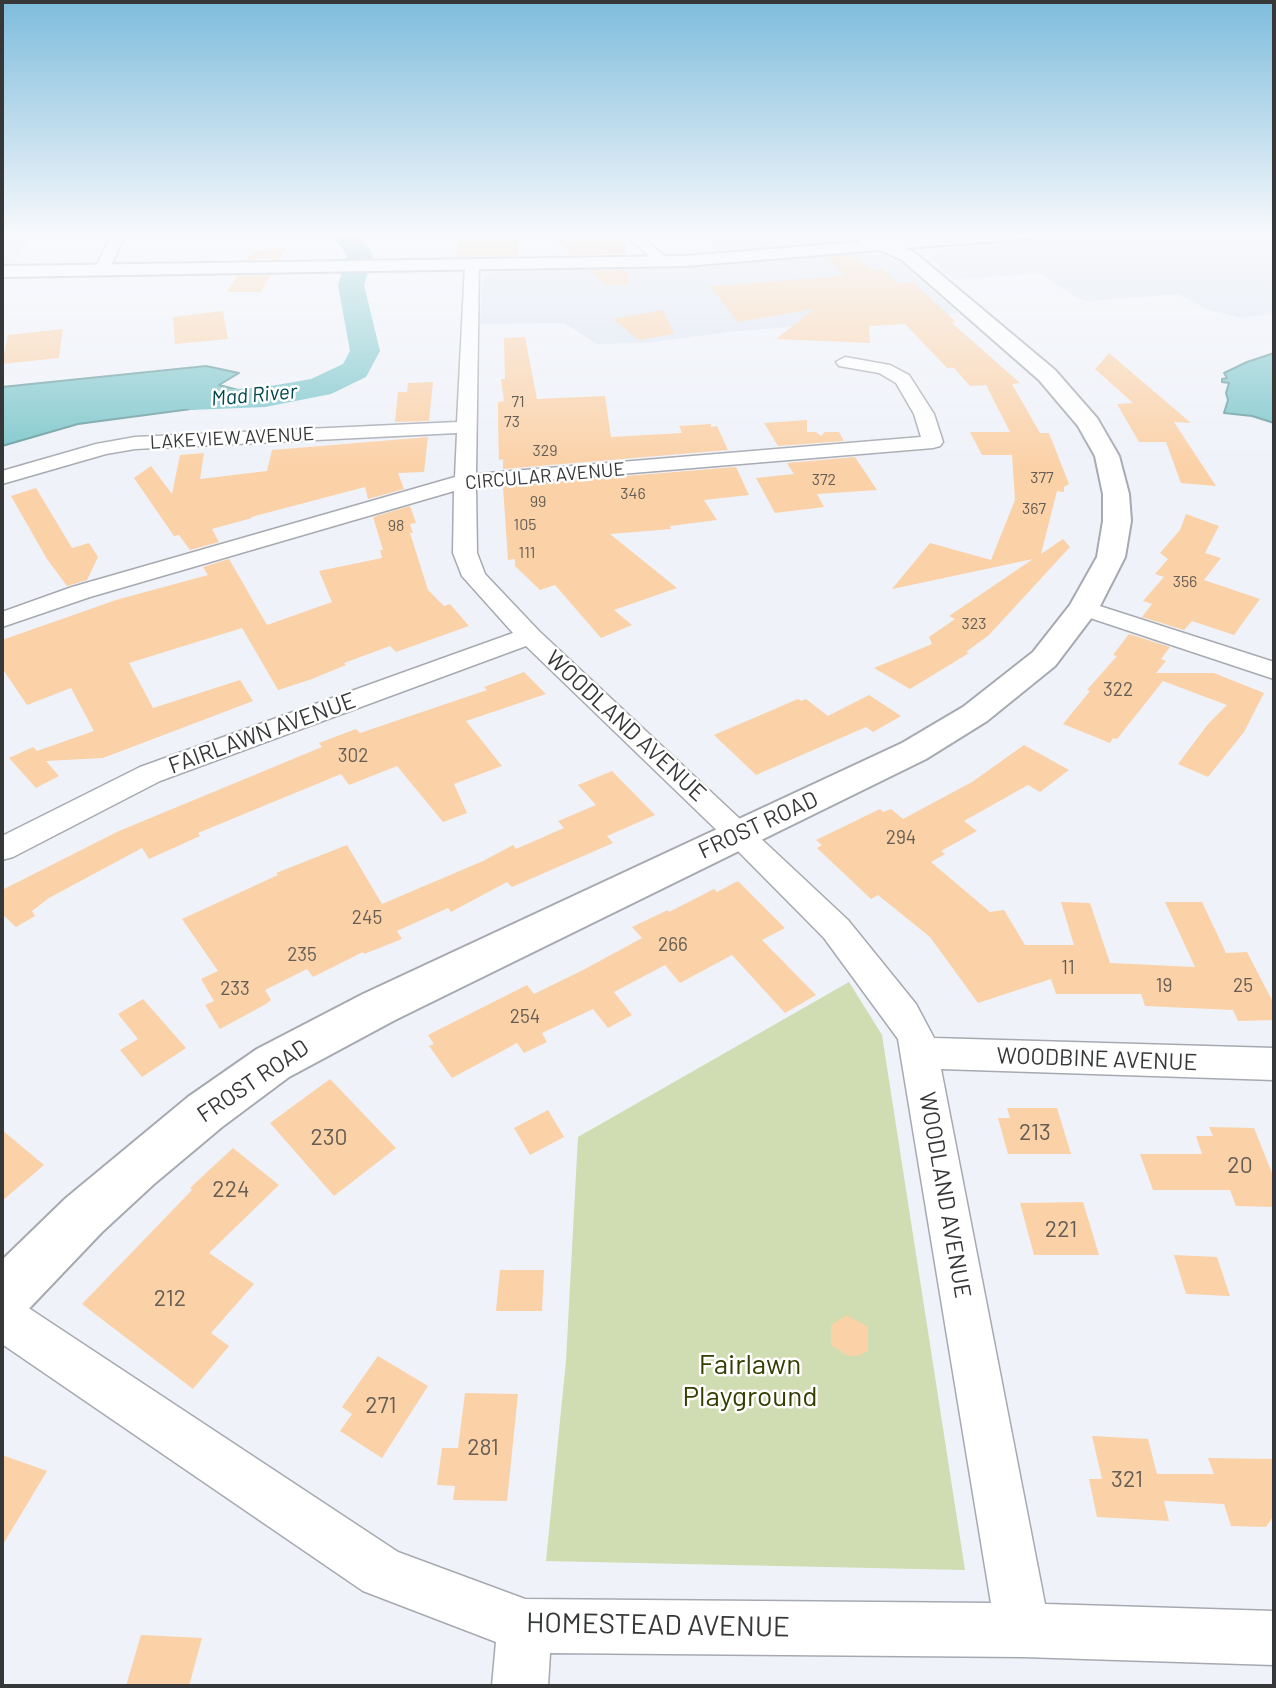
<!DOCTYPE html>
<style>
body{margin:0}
#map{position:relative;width:1276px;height:1688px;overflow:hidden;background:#eff2f9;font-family:Barlow,sans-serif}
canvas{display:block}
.frame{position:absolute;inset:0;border:4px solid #353739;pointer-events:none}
</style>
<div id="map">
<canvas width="1276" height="1688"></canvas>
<div class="frame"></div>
</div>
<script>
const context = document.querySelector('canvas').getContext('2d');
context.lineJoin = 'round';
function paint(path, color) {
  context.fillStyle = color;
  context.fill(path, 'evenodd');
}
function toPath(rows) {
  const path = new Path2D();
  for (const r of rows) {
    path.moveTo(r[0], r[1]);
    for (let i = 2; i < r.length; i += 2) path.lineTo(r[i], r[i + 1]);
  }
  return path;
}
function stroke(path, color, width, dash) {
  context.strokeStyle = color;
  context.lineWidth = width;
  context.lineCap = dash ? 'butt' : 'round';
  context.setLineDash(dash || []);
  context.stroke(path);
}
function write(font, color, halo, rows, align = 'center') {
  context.font = font + ' Barlow,sans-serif';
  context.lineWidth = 5;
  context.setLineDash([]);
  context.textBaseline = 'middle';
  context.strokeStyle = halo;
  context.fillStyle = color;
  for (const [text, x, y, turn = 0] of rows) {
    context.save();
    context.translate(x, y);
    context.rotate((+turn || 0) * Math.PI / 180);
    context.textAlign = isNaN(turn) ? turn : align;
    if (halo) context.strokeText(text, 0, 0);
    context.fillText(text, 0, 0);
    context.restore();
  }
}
const built = toPath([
 [2,233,31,233,14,265,2,265],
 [703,233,842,233,852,241,847,244,717,253],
 [1074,233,1274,233,1274,314,1240,318,1206,309,1178,294,1089,301,1077,298,1039,273,955,280,932,260,935,253,953,246],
 [854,254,887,256,898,261,958,313,728,332,648,343,597,344,564,323,480,324,483,279,484,275,496,270,666,266]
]);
const green = toPath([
 [849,982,882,1035,965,1570,546,1561,566,1361,578,1137]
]);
const water = toPath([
 [1274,353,1274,423,1252,416,1224,413,1228,400,1226,393,1229,383,1222,382,1222,379,1227,378,1224,373,1247,362,1274,353],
 [206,366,239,373,219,385,265,397,259,400,78,424,2,446,2,387,206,366]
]);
const river = toPath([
 [330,233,357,233,373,255,364,285,380,351,366,377,331,394,265,407,191,410,180,407,175,400,180,393,265,387,311,379,343,364,350,351,338,285,347,255,330,233]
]);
const building = toPath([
 [460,233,520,233,517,256,454,257],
 [547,233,616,233,624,240,626,254,572,255],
 [287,248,280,259,247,260,254,250],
 [853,255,870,270,883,269,899,284,913,282,956,322,952,323,1020,383,1012,384,1040,433,1049,433,1069,484,1064,487,1064,492,1057,491,1041,554,1063,539,1070,547,989,635,966,652,969,653,910,689,874,668,932,644,929,637,955,619,949,616,1033,559,892,589,930,543,991,560,1015,500,1012,455,982,455,970,432,1010,432,986,385,970,386,954,368,947,368,905,324,869,326,870,343,776,339,814,309,738,322,710,286,844,276,826,257],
 [588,270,627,270,629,285,605,285],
 [271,275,261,292,227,292,237,276],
 [663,310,674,334,639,340,613,319],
 [223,311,228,339,175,344,173,317],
 [63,329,59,358,2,364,8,335],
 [525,337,537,399,605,396,611,437,682,433,679,426,711,424,711,427,717,426,728,450,503,469,503,459,499,460,498,426,498,402,504,401,501,379,505,379,504,338],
 [1109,353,1191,423,1174,422,1216,486,1181,483,1166,442,1139,442,1117,404,1133,403,1095,369],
 [433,382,429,421,395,422,398,392,407,392,408,383],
 [807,420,807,432,816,432,821,436,825,432,839,432,844,441,778,446,764,423],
 [428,437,424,472,398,473,404,489,368,499,365,487,251,517,252,518,212,529,219,542,190,550,179,535,174,536,134,478,151,466,172,494,180,455,204,453,200,479,267,471,272,450],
 [855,457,877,490,817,494,824,507,775,513,756,478,794,474,787,463],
 [736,467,749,495,704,500,717,520,670,526,671,529,610,534,677,588,614,610,632,625,601,638,555,585,540,590,515,566,515,559,508,560,503,486],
 [36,488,72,548,89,543,98,557,87,580,67,586,47,559,11,496],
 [410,506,416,523,410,524,413,533,410,533,428,590,444,606,450,604,469,626,396,652,390,646,344,663,346,665,312,679,278,690,242,628,129,663,153,708,240,680,253,701,103,758,46,761,59,776,36,788,9,758,33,747,37,751,94,731,71,688,27,705,2,668,2,640,116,600,208,575,203,567,229,559,267,625,332,602,319,571,382,558,380,550,383,550,373,517],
 [1186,514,1219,526,1205,553,1221,558,1204,580,1260,599,1234,635,1192,621,1184,630,1142,617,1152,604,1143,601,1164,577,1155,574,1168,559,1160,553,1180,530],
 [1129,634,1170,647,1161,659,1166,661,1156,673,1214,673,1264,693,1244,732,1208,777,1178,764,1208,724,1227,705,1163,681,1117,739,1113,738,1110,743,1063,724,1090,691,1087,690,1117,656,1113,655],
 [524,672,546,694,466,721,502,766,454,784,467,813,443,822,397,766,349,785,341,774,198,833,200,836,149,859,142,848,49,898,32,911,35,916,16,927,2,914,2,890,119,831,322,747,319,743,356,729,360,733,487,690,484,687],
 [869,695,901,716,873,732,866,727,756,775,714,735,798,699,801,701,806,699,828,716],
 [1024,745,1069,770,1040,792,1028,785,964,821,977,831,941,851,945,854,931,862,990,912,1004,910,1025,945,1074,945,1061,902,1090,903,1110,963,1195,967,1165,902,1202,902,1226,953,1247,952,1274,1004,1274,1020,1238,1021,1233,1010,1145,1006,1141,994,1056,994,1051,979,978,1003,930,937,878,895,871,899,817,848,822,845,816,840,880,809,883,812,891,809,903,819,972,782],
 [612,771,655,815,607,836,613,843,512,887,507,882,451,912,448,908,397,931,402,939,364,954,363,952,313,977,307,969,265,990,271,1000,266,1004,220,1029,205,1005,214,1001,201,979,218,971,182,919,278,875,276,873,347,845,382,904,483,861,513,845,516,849,564,828,558,821,596,805,578,785],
 [738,881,785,928,762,940,816,995,785,1013,732,955,680,983,665,965,614,992,632,1015,608,1028,593,1009,542,1033,547,1042,524,1053,517,1043,452,1078,429,1046,434,1044,428,1035,527,985,534,994,585,969,642,938,632,927,668,910,669,912,714,889,717,892],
 [143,999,186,1048,142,1077,120,1050,138,1039,118,1014],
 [330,1079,396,1148,334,1196,270,1123],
 [1007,1108,1057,1108,1071,1154,1008,1154,998,1118,1010,1118],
 [548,1110,564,1137,530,1155,514,1128],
 [1209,1127,1254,1128,1274,1178,1274,1207,1236,1206,1230,1190,1153,1190,1140,1154,1202,1154,1196,1136,1213,1136],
 [2,1130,44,1165,2,1201],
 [233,1148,279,1185,209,1253,254,1284,211,1333,229,1346,193,1389,82,1304,192,1190,190,1188],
 [1083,1202,1099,1255,1034,1255,1020,1203],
 [1174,1255,1217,1257,1230,1296,1186,1294],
 [500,1270,544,1270,542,1311,496,1311],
 [847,1315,868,1327,868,1351,857,1356,848,1356,831,1345,831,1325],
 [378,1356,428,1386,382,1458,340,1431,352,1414,342,1407],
 [465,1393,518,1394,507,1501,453,1500,455,1486,437,1485,442,1448,458,1448],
 [1092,1436,1148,1439,1157,1474,1214,1474,1208,1458,1274,1459,1274,1515,1266,1527,1231,1526,1224,1504,1164,1501,1169,1521,1097,1517,1089,1479,1102,1479],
 [2,1455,47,1471,2,1546],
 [141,1635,202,1638,189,1686,126,1686]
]);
const minor = toPath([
 [112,233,126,233,108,272,98,272,95,269,112,233],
 [623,233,638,233,670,261,663,265,658,264,623,233],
 [472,261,479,265,476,474,921,437,914,414,896,383,879,373,839,366,836,362,845,357,890,365,909,375,934,414,943,442,940,446,933,448,476,486,477,553,485,574,539,631,848,920,916,1004,934,1038,1274,1048,1274,1080,941,1069,1045,1604,1274,1611,1274,1665,1023,1657,550,1653,548,1686,492,1686,496,1642,363,1591,2,1344,2,1294,18,1301,398,1552,525,1599,991,1603,898,1039,824,938,728,841,526,646,160,781,13,857,2,860,2,836,140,767,513,633,462,576,453,553,454,491,90,597,2,627,2,612,72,587,455,477,457,433,135,449,106,454,2,484,2,471,96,444,135,437,457,422,465,265,472,261],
 [1084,601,1274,662,1274,679,1075,613,1072,608,1075,603,1084,601]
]);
const secondary = toPath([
 [846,233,869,233,885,240,968,233,1041,233,1032,238,906,248,914,252,1055,370,1097,418,1119,456,1129,494,1131,521,1125,557,1099,608,1055,666,987,721,926,759,395,1020,289,1077,222,1127,154,1184,102,1232,21,1317,2,1325,2,1260,66,1198,188,1097,257,1049,363,994,902,743,963,707,1033,652,1070,605,1097,557,1103,521,1103,494,1095,456,1078,426,1039,380,902,260,880,250,685,266,2,277,2,266,685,256,860,242,846,233]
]);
const farNumbernames = [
 ["71",518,402],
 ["73",512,422],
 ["329",545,451],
 ["377",1042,478],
 ["372",824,480],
 ["346",633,494],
 ["99",538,502],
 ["367",1034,509],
 ["105",525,525],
 ["98",396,526],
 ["111",527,553],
 ["356",1185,582],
 ["323",974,624]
];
const farStreetnames = [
 ["LAKEVIEW AVENUE",232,438,-3],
 ["CIRCULAR AVENUE",545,476,-5]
];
const numberNames = [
 ["322",1118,690],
 ["302",353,756],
 ["294",901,838],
 ["245",367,918],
 ["266",673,945],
 ["235",302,955],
 ["11",1068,968],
 ["19",1164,986],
 ["25",1243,986],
 ["233",235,989],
 ["254",525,1017]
];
const farWaternames = [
 ["Mad River",254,395,-5]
];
const streetNames = [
 ["WOODLAND AVENUE",626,726,43],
 ["FAIRLAWN AVENUE",262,733,-20],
 ["FROST ROAD",758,825,-25],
 ["WOODBINE AVENUE",1097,1059,2],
 ["FROST ROAD",253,1081,-34],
 ["WOODLAND AVENUE",945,1195,80]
];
const nearNumbernames = [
 ["213",1035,1132],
 ["230",329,1137],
 ["20",1240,1165],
 ["224",231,1189],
 ["221",1061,1229],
 ["212",170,1298],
 ["271",381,1405],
 ["281",483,1447],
 ["321",1127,1479]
];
const nearParknames = [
 ["Fairlawn",750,1365],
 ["Playground",750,1397]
];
const nearStreetnames = [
 ["HOMESTEAD AVENUE",658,1625,1]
];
paint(built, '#dde5f0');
paint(green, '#d0dcb1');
paint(water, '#7ec7cb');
stroke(water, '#689c9f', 2);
paint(river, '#7ec7cb');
paint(building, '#fbd1a7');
stroke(minor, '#a6aab0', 3);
stroke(secondary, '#a6aab0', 4);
paint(minor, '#fff');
paint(secondary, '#fff');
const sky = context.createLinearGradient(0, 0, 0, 469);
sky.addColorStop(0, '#7dbcdc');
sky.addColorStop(0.5, '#f8f9fc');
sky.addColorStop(1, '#f8f9fc00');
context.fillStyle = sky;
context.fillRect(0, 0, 1276, 469);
write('16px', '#665e54', null, farNumbernames);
write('19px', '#353739', '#fff', farStreetnames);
write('19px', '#665e54', null, numberNames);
write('italic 21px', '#01484c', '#fff', farWaternames);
write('23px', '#353739', '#fff', streetNames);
write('23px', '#665e54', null, nearNumbernames);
write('28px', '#333e00', '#fff', nearParknames);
write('28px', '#353739', '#fff', nearStreetnames);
</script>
